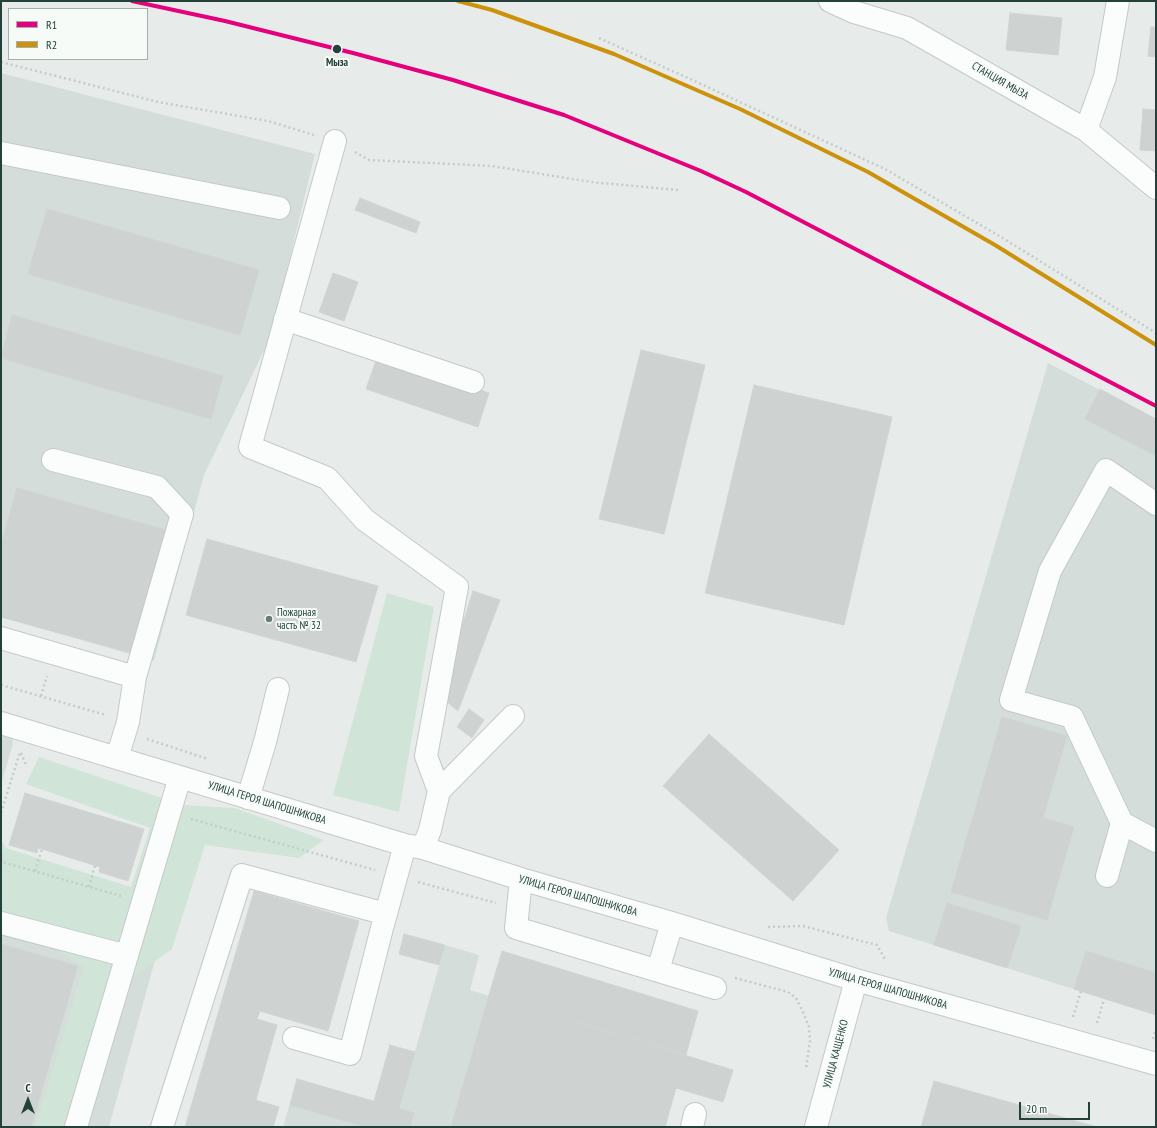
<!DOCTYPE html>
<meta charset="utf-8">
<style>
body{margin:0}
#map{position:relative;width:1157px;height:1128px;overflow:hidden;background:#e7ecea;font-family:"PT Sans Narrow",sans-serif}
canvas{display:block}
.frame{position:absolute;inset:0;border:2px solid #234139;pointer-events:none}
.legend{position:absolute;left:8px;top:8px;width:140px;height:52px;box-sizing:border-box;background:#f6fbf8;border:1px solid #a2b1ac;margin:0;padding:5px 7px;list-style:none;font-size:12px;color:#234139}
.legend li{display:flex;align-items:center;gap:8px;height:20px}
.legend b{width:20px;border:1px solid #a2b1ac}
.north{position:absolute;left:8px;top:1080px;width:40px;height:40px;-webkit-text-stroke:3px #f6fbf8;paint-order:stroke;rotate:0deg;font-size:11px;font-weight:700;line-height:16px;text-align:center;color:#234139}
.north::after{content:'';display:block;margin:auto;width:14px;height:18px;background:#234139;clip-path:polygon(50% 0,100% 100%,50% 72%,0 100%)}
.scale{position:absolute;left:1019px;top:1102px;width:71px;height:18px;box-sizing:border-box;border:2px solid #234139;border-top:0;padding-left:5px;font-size:12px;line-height:14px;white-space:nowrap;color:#234139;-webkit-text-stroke:3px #f6fbf8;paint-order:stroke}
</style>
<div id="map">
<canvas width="1157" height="1128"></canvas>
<div class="frame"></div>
<ul class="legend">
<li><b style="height:5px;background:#e5007d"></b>R1</li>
<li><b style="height:5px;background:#cd920b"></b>R2</li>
</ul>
<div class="north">С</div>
<div class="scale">20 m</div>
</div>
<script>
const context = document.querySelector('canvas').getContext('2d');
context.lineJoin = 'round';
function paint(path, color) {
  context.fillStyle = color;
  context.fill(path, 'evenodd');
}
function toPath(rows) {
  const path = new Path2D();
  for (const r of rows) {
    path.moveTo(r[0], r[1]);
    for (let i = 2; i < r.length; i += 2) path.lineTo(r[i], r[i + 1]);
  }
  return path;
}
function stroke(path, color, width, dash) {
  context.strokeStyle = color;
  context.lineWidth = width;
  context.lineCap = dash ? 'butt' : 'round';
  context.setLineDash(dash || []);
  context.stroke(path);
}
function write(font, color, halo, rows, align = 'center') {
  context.font = font + ' "PT Sans Narrow",sans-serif';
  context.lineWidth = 4;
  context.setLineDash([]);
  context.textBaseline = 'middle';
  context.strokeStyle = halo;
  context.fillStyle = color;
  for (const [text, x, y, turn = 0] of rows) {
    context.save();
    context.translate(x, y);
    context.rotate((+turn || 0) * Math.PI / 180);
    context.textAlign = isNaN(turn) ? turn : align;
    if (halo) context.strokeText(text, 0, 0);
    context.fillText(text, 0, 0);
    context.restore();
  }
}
const built = toPath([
 [1,73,315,154,271,336,204,475,154,661,1,617],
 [1048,363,1156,419,1156,1015,889,931,886,918],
 [1,731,12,734,13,744,1,784],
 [1,898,160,942,109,1127,1,1127],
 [445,945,479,955,470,990,733,1070,723,1102,676,1088,665,1127,283,1127,297,1079,399,1108]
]);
const green = toPath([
 [387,593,434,607,399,812,333,795],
 [39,757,183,805,235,808,324,840,299,858,205,845,172,949,130,979,87,1127,35,1127,84,967,1,914,1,840,6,848,131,887,150,828,26,784]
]);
const building = toPath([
 [1010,13,1062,18,1058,55,1006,50,1010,13],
 [1151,27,1156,27,1156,57,1148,56,1151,27],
 [1143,109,1156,110,1156,151,1140,150,1143,109],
 [360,198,420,222,416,233,355,210,360,198],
 [47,209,259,270,240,335,28,274,47,209],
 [333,273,358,282,344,321,319,312,333,273],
 [12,315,223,376,211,419,1,358,12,315],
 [641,350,705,365,664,534,599,519,641,350],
 [378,355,489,393,478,427,366,389,378,355],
 [754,385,892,417,844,625,705,593,754,385],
 [1100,389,1156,419,1156,456,1085,419,1100,389],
 [17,488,166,530,132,653,1,617,1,545,17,488],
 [207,539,378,586,356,662,186,615,207,539],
 [473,591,500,600,458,711,440,696,473,591],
 [469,709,484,720,472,738,457,727,469,709],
 [1002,717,1067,736,1043,818,1074,827,1047,920,951,892,1002,717],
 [709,734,839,850,793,901,663,786,709,734],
 [25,793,144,829,128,881,99,872,100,867,42,849,38,848,37,853,9,845,25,793],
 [254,891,359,921,328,1031,222,1000,254,891],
 [947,903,1021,926,1007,968,934,945,947,903],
 [404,934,445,945,439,965,399,954,404,934],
 [1,944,78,966,31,1127,7,1127,1,1125,1,944],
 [502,951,698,1011,686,1055,489,995,502,951],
 [1086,951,1156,973,1156,1015,1074,989,1086,951],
 [489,995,733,1070,723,1102,676,1088,665,1127,451,1127,489,995],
 [222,1000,260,1011,257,1019,277,1025,256,1100,279,1107,273,1127,185,1127,222,1000],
 [390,1045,415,1052,399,1109,374,1101,390,1045],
 [297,1079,414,1113,410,1127,366,1127,290,1105,297,1079],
 [934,1081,1097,1127,921,1127,934,1081]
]);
const path = toPath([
 [599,38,688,78,885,169,1001,237,1156,333],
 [1,62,158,102,268,121,314,135],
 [355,152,369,160,492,166,591,182,678,190],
 [1,685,106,715],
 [41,696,47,676],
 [147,739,208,759],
 [21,753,27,767],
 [1,813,20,752],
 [191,819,375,870],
 [1,854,2,862,121,896],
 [35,871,42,849],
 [418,882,496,903],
 [89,887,95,865],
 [768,927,803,926,877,945,886,961],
 [735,978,788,992,796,998,803,1012,809,1027,810,1041,806,1069],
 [1073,1017,1081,991],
 [1097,1023,1104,999],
 [1153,1039,1156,1028]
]);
const minor = toPath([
 [830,1,854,12,907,28,1086,130,1156,188],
 [1086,130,1105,77,1118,1],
 [335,141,250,447,327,478,365,520,457,587,426,756,439,791],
 [1,153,279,208],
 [285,319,473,382],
 [53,460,157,487,182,514,135,677],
 [1156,504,1106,470,1050,571,1011,700,1072,717,1122,823,1156,841],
 [1,638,135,677,128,722,117,758],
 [1,723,405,845,423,848,521,879,672,923,856,980,1156,1064],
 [248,798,265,742,278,689],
 [423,848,430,830,439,791,513,716],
 [1107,876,1122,823],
 [521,879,516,928,715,988],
 [1,923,127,956],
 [658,970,672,923],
 [294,1038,350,1054,382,928,405,845],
 [76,1127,180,777],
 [162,1127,242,875,386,914],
 [692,1127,695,1114],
 [816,1127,856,980]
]);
const rail = toPath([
 [132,1,225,21,353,53,453,80,564,115,701,171,746,192,1156,406]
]);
const rail1 = toPath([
 [132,1,225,21,353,53,453,80,564,115,701,171,746,192,1156,406]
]);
const rail2 = toPath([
 [458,1,492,10,614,54,740,109,868,172,995,245,1156,345]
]);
const markers = [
 [337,49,5,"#234139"],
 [269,619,4,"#687d77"]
];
const stopNames = [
 ["Мыза",337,63]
];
const streetNames = [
 ["СТАНЦИЯ МЫЗА",1000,81,30],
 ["УЛИЦА ГЕРОЯ ШАПОШНИКОВА",267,803,17],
 ["УЛИЦА ГЕРОЯ ШАПОШНИКОВА",578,896,16],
 ["УЛИЦА ГЕРОЯ ШАПОШНИКОВА",888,989,16],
 ["УЛИЦА КАЩЕНКО",836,1054,-75]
];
const poiNames = [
 ["Пожарная",277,613],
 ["часть № 32",277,626]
];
paint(built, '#d5ddda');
paint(green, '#d0e5d7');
paint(building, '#ced3d1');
stroke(building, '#d0d5d3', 1);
stroke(minor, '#c4c9c7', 24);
stroke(path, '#c2ccc9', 2.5, [2, 3]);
stroke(minor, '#fbfcfc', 22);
stroke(rail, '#c8cdcb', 3, [8, 4]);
stroke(rail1, '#e5007d', 4);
stroke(rail2, '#cd920b', 4);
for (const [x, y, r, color] of markers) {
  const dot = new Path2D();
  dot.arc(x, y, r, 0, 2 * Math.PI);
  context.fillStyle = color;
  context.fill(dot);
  stroke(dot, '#f6fbf8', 1.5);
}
write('bold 11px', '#234139', '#f6fbf8', stopNames);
write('11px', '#234139', '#f6fbf8', streetNames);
write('11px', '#234139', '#f6fbf8', poiNames, 'left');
</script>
